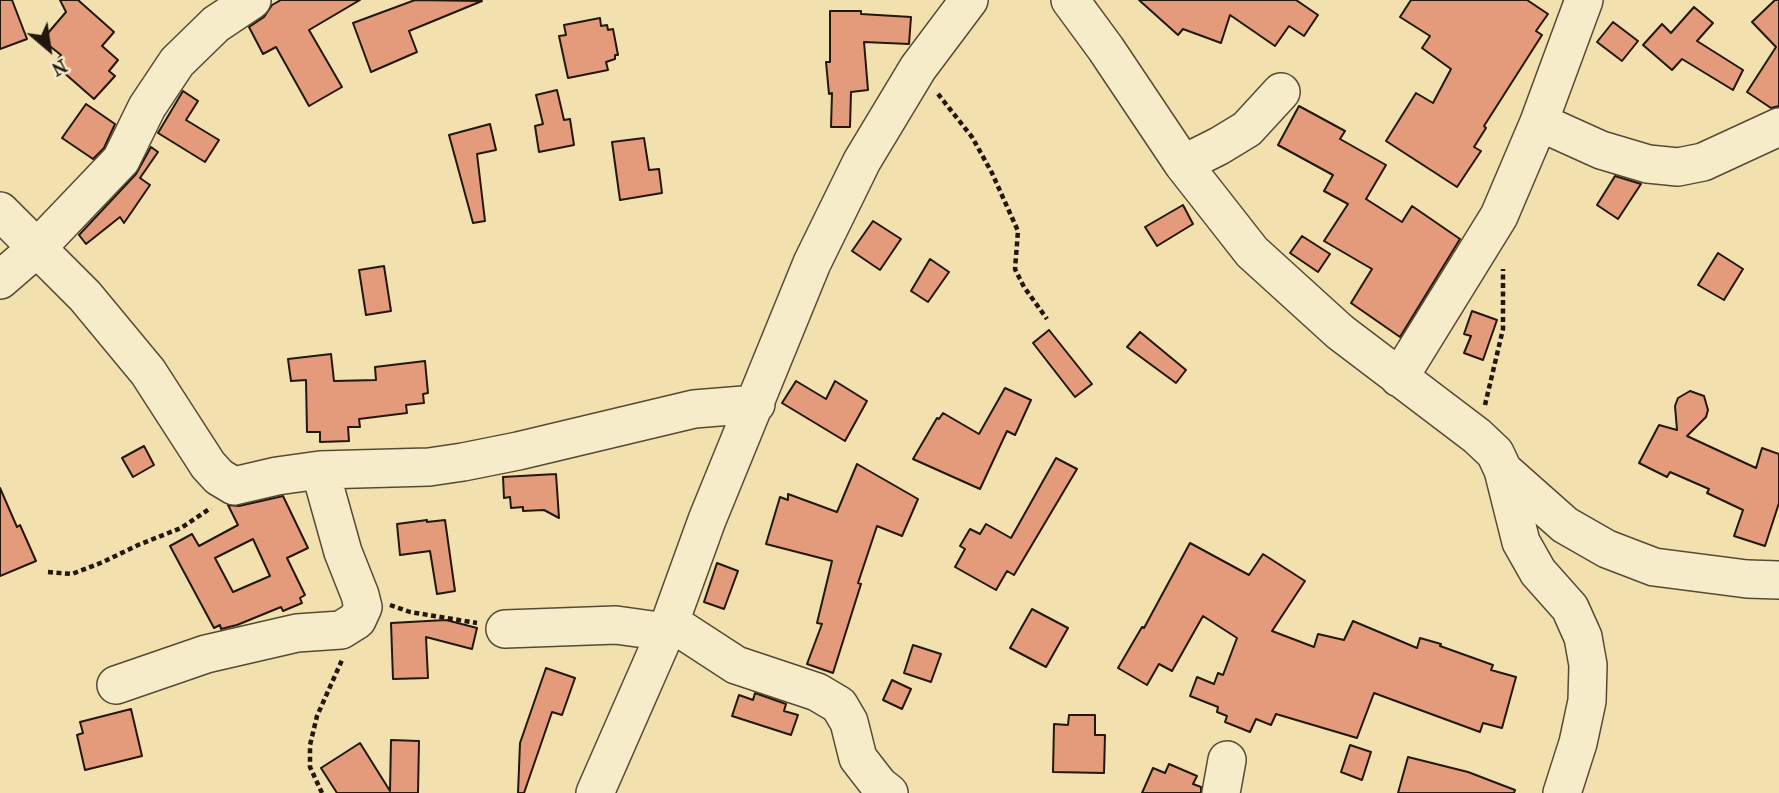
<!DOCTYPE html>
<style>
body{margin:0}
#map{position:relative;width:1779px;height:793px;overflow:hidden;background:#f2e1ae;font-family:"IM FELL French Canon",serif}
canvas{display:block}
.north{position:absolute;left:14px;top:14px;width:70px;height:70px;-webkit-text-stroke:5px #f7ecca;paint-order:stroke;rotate:151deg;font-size:19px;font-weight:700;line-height:28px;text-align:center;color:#21170b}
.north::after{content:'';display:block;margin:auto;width:24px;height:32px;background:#21170b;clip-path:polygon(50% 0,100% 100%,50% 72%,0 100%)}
</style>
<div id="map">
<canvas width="1779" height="793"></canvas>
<div class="north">N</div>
</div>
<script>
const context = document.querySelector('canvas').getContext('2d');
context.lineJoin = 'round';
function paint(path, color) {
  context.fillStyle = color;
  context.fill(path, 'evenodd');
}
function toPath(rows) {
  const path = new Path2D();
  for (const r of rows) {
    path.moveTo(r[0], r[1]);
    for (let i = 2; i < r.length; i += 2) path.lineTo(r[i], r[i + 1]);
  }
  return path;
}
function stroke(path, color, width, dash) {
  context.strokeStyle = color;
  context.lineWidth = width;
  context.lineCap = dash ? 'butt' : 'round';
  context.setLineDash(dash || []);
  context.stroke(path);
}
const building = toPath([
 [0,0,12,0,27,39,0,49,0,0],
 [60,0,78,0,114,32,102,46,118,60,109,71,115,76,94,99,54,64,61,55,42,40,66,12,60,0],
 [281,0,360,0,309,30,342,87,309,106,276,47,263,54,249,27,264,17,272,5,281,0],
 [415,0,482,1,409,31,417,52,371,72,353,23,415,0],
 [1139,0,1296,0,1318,15,1304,36,1289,26,1275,46,1230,15,1221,43,1183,29,1178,35,1139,0],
 [1411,0,1527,0,1548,14,1536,31,1542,35,1484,126,1486,128,1474,147,1481,151,1457,187,1386,141,1416,93,1433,103,1451,69,1422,48,1430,36,1400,17,1411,0],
 [1775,0,1779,0,1779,106,1771,108,1747,92,1776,47,1752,22,1775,0],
 [1694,7,1713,23,1697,41,1743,70,1733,90,1682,59,1672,70,1643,45,1662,24,1671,33,1694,7],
 [830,11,861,11,861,14,911,17,909,44,864,42,868,90,851,92,850,127,831,127,832,93,829,94,826,62,830,62,830,11],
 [600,18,601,26,607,25,608,30,613,29,618,55,615,55,615,59,606,62,608,70,568,78,559,36,566,35,564,25,600,18],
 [1613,22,1638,41,1622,61,1597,42,1613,22],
 [557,90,564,120,570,119,574,145,539,152,535,126,543,124,536,95,557,90],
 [183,91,198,101,186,120,219,140,205,162,158,133,183,91],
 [86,104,115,124,104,148,93,159,62,138,86,104],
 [1299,106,1345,131,1340,139,1386,165,1366,199,1402,222,1412,206,1460,239,1400,337,1351,303,1372,269,1324,241,1348,204,1324,191,1333,175,1278,145,1299,106],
 [490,124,496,150,477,154,485,221,473,223,449,135,490,124],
 [644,138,649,170,659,169,662,193,620,200,612,142,644,138],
 [151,147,158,152,140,178,150,185,124,223,120,217,86,244,79,235,136,174,151,147],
 [1615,176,1641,184,1618,219,1597,205,1615,176],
 [1183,205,1193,224,1157,246,1145,227,1183,205],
 [873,221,901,239,880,270,852,251,873,221],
 [1302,236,1330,254,1318,272,1290,253,1302,236],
 [1718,253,1743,269,1724,300,1698,285,1718,253],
 [930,259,949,272,928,302,911,291,930,259],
 [384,266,391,311,366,315,359,270,384,266],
 [1472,311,1497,320,1483,360,1464,353,1471,336,1464,334,1472,311],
 [1049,330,1092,384,1075,397,1033,343,1049,330],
 [1140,332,1186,370,1176,383,1127,347,1140,332],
 [331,354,334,381,376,380,375,367,425,361,428,393,423,394,424,403,406,405,407,413,359,419,360,427,348,427,349,441,320,442,320,432,307,432,306,380,291,381,288,359,331,354],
 [796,381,826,399,835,381,867,401,845,441,782,403,796,381],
 [1005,388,1031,400,1015,435,1007,431,980,489,913,459,937,418,939,419,943,413,979,434,1005,388],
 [1690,391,1704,396,1708,410,1706,417,1687,436,1756,468,1762,448,1779,454,1779,503,1765,546,1734,536,1743,510,1707,493,1709,489,1670,472,1667,477,1639,463,1659,425,1677,430,1675,406,1678,398,1690,391],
 [144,446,154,465,133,477,122,458,144,446],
 [1056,458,1077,469,1014,575,1007,571,996,590,955,567,965,549,960,546,970,529,980,534,986,524,1011,538,1056,458],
 [857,464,918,499,902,536,877,526,858,583,861,584,833,673,807,664,822,624,817,623,832,561,766,544,780,497,788,500,788,494,837,512,857,464],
 [556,474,559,518,544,510,523,511,523,507,511,508,510,497,504,498,503,477,556,474],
 [0,488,17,527,20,525,36,561,0,576,0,488],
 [283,496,308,548,287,558,305,595,300,598,302,603,283,611,281,607,237,625,221,629,220,625,214,628,170,546,192,534,199,546,238,525,228,505,239,506,283,496],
 [253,539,270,576,233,592,215,558,253,539],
 [427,520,427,522,445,520,455,591,437,594,430,551,400,555,397,524,427,520],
 [1190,543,1249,575,1263,554,1305,581,1272,631,1314,647,1318,634,1344,640,1353,621,1417,648,1420,638,1441,644,1440,646,1493,665,1491,670,1516,677,1502,728,1483,723,1480,732,1374,693,1357,738,1276,714,1271,725,1256,719,1250,732,1225,722,1227,716,1217,712,1218,707,1190,696,1197,677,1214,684,1218,673,1223,675,1237,638,1203,616,1172,671,1159,664,1147,685,1118,668,1142,627,1144,628,1190,543],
 [717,563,738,571,724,609,704,602,717,563],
 [1032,609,1068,628,1046,667,1010,648,1032,609],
 [446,620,477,628,472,649,426,637,428,678,393,679,391,623,446,620],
 [913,645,941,654,931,682,904,673,913,645],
 [546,668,575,678,562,715,552,712,524,793,518,793,520,743,546,668],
 [892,680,911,689,902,709,883,700,892,680],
 [755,693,786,704,784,711,798,715,791,735,732,716,739,695,753,700,755,693],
 [131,709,142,756,85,770,77,735,83,733,80,722,131,709],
 [1069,715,1095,715,1095,735,1105,735,1104,773,1053,772,1054,724,1068,725,1069,715],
 [391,740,419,741,418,793,337,793,321,768,360,743,390,791,391,740],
 [1350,745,1371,752,1362,780,1341,772,1350,745],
 [1408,757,1468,772,1515,790,1514,793,1398,793,1408,757],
 [1169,764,1197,776,1193,784,1201,787,1201,793,1142,793,1153,768,1165,773,1169,764]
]);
const path = toPath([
 [938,94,972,137,992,173,1018,231,1015,269,1024,287,1047,319],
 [1485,405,1503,329,1503,269],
 [48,572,72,574,103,562,138,545,181,528,211,508],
 [390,605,410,612,477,623],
 [322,793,310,767,310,745,317,716,342,660]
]);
const minor = toPath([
 [1070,0,1106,49,1183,164,1252,252,1340,332,1477,436,1495,453,1503,470,1521,542,1538,572,1570,608,1583,637,1588,665,1587,701,1578,743,1562,793],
 [1539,122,1601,150,1648,164,1678,167,1703,162,1779,127],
 [1183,164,1219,146,1247,129,1281,92],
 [0,211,85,296,148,372,208,465,219,477,234,486,277,476,320,470,429,467,463,462,518,451,694,409,756,404],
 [0,280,37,248,121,160,147,107,177,62,216,24,252,0],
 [1399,378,1499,216,1539,122,1584,0],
 [1503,470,1565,525,1607,549,1654,567,1747,579,1779,580],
 [670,622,736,665,817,692,839,705,849,722,858,758,879,785,889,793],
 [505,629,616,625,666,632],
 [116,685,206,654,297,633,341,630,357,620,363,607,360,595,343,552,320,470],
 [595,793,670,622,707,520,812,263,862,161,918,68,969,0],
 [1221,793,1227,760]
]);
paint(building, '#e39b7c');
stroke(building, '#21170b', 2);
stroke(minor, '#554a34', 40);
stroke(path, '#21170b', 4.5, [5, 3.5]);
stroke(minor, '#f7ecca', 37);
</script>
